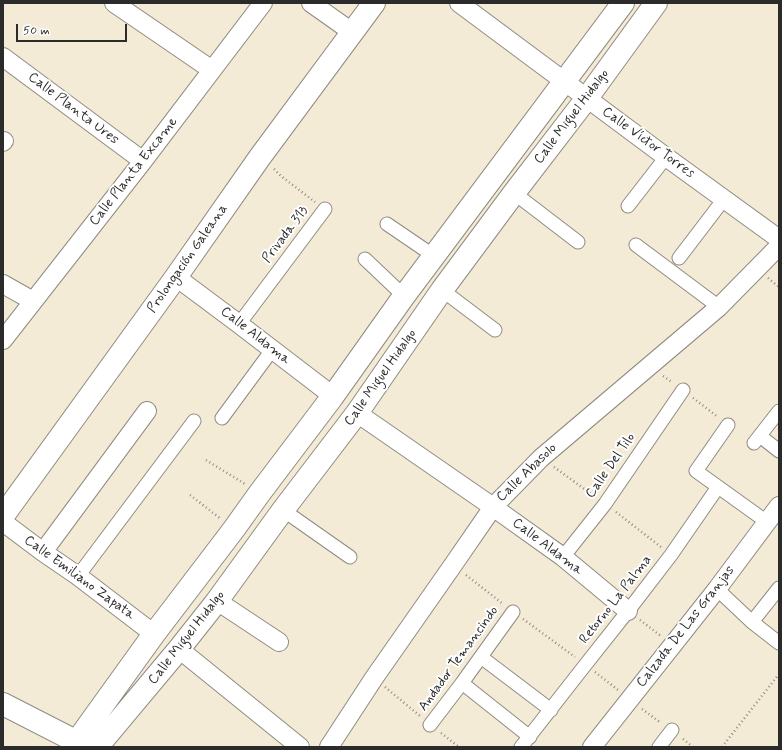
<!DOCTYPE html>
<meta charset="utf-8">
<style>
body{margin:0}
#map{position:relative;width:782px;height:750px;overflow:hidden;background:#f4ebd7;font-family:Mynerve,sans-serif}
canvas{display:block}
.frame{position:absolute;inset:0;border:4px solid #2b2b2b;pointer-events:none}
.scale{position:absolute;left:16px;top:24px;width:111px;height:18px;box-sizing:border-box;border:2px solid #2b2b2b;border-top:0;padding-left:5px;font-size:12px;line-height:14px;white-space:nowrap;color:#2b2b2b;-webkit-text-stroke:3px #fff;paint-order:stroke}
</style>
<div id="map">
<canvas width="782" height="750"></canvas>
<div class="frame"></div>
<div class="scale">50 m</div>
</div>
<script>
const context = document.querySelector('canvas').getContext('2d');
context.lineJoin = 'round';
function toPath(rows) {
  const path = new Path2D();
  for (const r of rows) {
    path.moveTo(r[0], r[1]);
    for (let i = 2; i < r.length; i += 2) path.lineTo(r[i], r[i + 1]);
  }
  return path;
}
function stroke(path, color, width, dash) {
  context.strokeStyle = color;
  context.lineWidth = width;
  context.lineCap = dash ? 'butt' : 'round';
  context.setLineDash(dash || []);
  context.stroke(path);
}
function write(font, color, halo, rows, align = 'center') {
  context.font = font + ' Mynerve,sans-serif';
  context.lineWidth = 4;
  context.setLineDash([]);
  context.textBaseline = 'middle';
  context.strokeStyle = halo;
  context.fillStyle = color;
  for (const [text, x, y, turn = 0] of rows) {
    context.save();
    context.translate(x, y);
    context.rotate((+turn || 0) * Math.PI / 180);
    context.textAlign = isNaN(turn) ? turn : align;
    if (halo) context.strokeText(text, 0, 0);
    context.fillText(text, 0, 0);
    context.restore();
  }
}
const path = toPath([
 [274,169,281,176,315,202],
 [768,278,779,287],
 [663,376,672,382],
 [693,398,718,417],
 [206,460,245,484],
 [554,467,594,496],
 [190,495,221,519],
 [616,512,661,547],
 [466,575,503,604],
 [523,619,575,657],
 [640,620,661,636],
 [595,672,618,690],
 [385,687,420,716],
 [642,709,661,723],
 [441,733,459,747],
 [683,739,693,747],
 [722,747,779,674]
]);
const pedestrian = toPath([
 [514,193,578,242],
 [628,206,666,157],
 [387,224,434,256],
 [636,245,719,307],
 [679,258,724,199],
 [365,259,404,296],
 [442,290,495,330],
 [239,324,325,209],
 [222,418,272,350],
 [728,425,696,471,767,522],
 [760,436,779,451],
 [754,443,779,411],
 [283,510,350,557],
 [563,557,605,504,683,390],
 [78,576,194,421],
 [717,589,752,622,779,643],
 [752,622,779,588],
 [481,657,551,710],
 [462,683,530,737],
 [430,725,462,683,513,612],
 [521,747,586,664,628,611,671,555,718,487],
 [659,747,672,730]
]);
const minor = toPath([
 [114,3,212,70],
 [311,3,352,32],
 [459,3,666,157,779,239],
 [3,57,143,161],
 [3,142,4,141],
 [176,277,239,324,333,396],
 [3,284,33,301],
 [3,340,143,161,263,3],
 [357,413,493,507,563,557,628,611],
 [3,522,43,552,78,576,154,634],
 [43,552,147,411],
 [217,601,279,642],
 [179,649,300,747],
 [329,747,374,678,453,565,493,507,541,458,719,307,779,246],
 [592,747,717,589,779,506]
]);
const tertiary = toPath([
 [3,704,87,747]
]);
const secondary = toPath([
 [3,516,176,277,260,157,374,3],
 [77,741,154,634,234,529,259,494,333,396,404,296,623,3],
 [97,747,179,649,217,601,283,510,357,413,442,290,514,193,587,98,656,3]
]);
const streetNames = [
 ["Calle Planta Ures",73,109,37],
 ["Calle Miguel Hidalgo",572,117,-53],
 ["Calle Víctor Torres",648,143,36],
 ["Calle Planta Excame",134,172,-52],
 ["Privada 313",286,235,-53],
 ["Prolongación Galeana",188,259,-55],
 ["Calle Aldama",255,336,38],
 ["Calle Miguel Hidalgo",381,378,-55],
 ["Calle Del Tilo",611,466,-55],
 ["Calle Abasolo",527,473,-44],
 ["Calle Aldama",547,547,37],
 ["Calle Emiliano Zapata",79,578,36],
 ["Retorno La Palma",616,600,-52],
 ["Calzada De Las Granjas",686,627,-52],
 ["Calle Miguel Hidalgo",187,638,-52],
 ["Andador Temancindo",459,659,-54]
];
stroke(pedestrian, '#908b81', 15);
stroke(minor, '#908b81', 20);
stroke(tertiary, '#908b81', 24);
stroke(secondary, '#908b81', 24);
stroke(path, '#908b81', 2.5, [1, 3]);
stroke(pedestrian, '#fff', 13);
stroke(minor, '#fff', 18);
stroke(tertiary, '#fff', 22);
stroke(secondary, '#fff', 22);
write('14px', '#2b2b2b', '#fff', streetNames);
</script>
